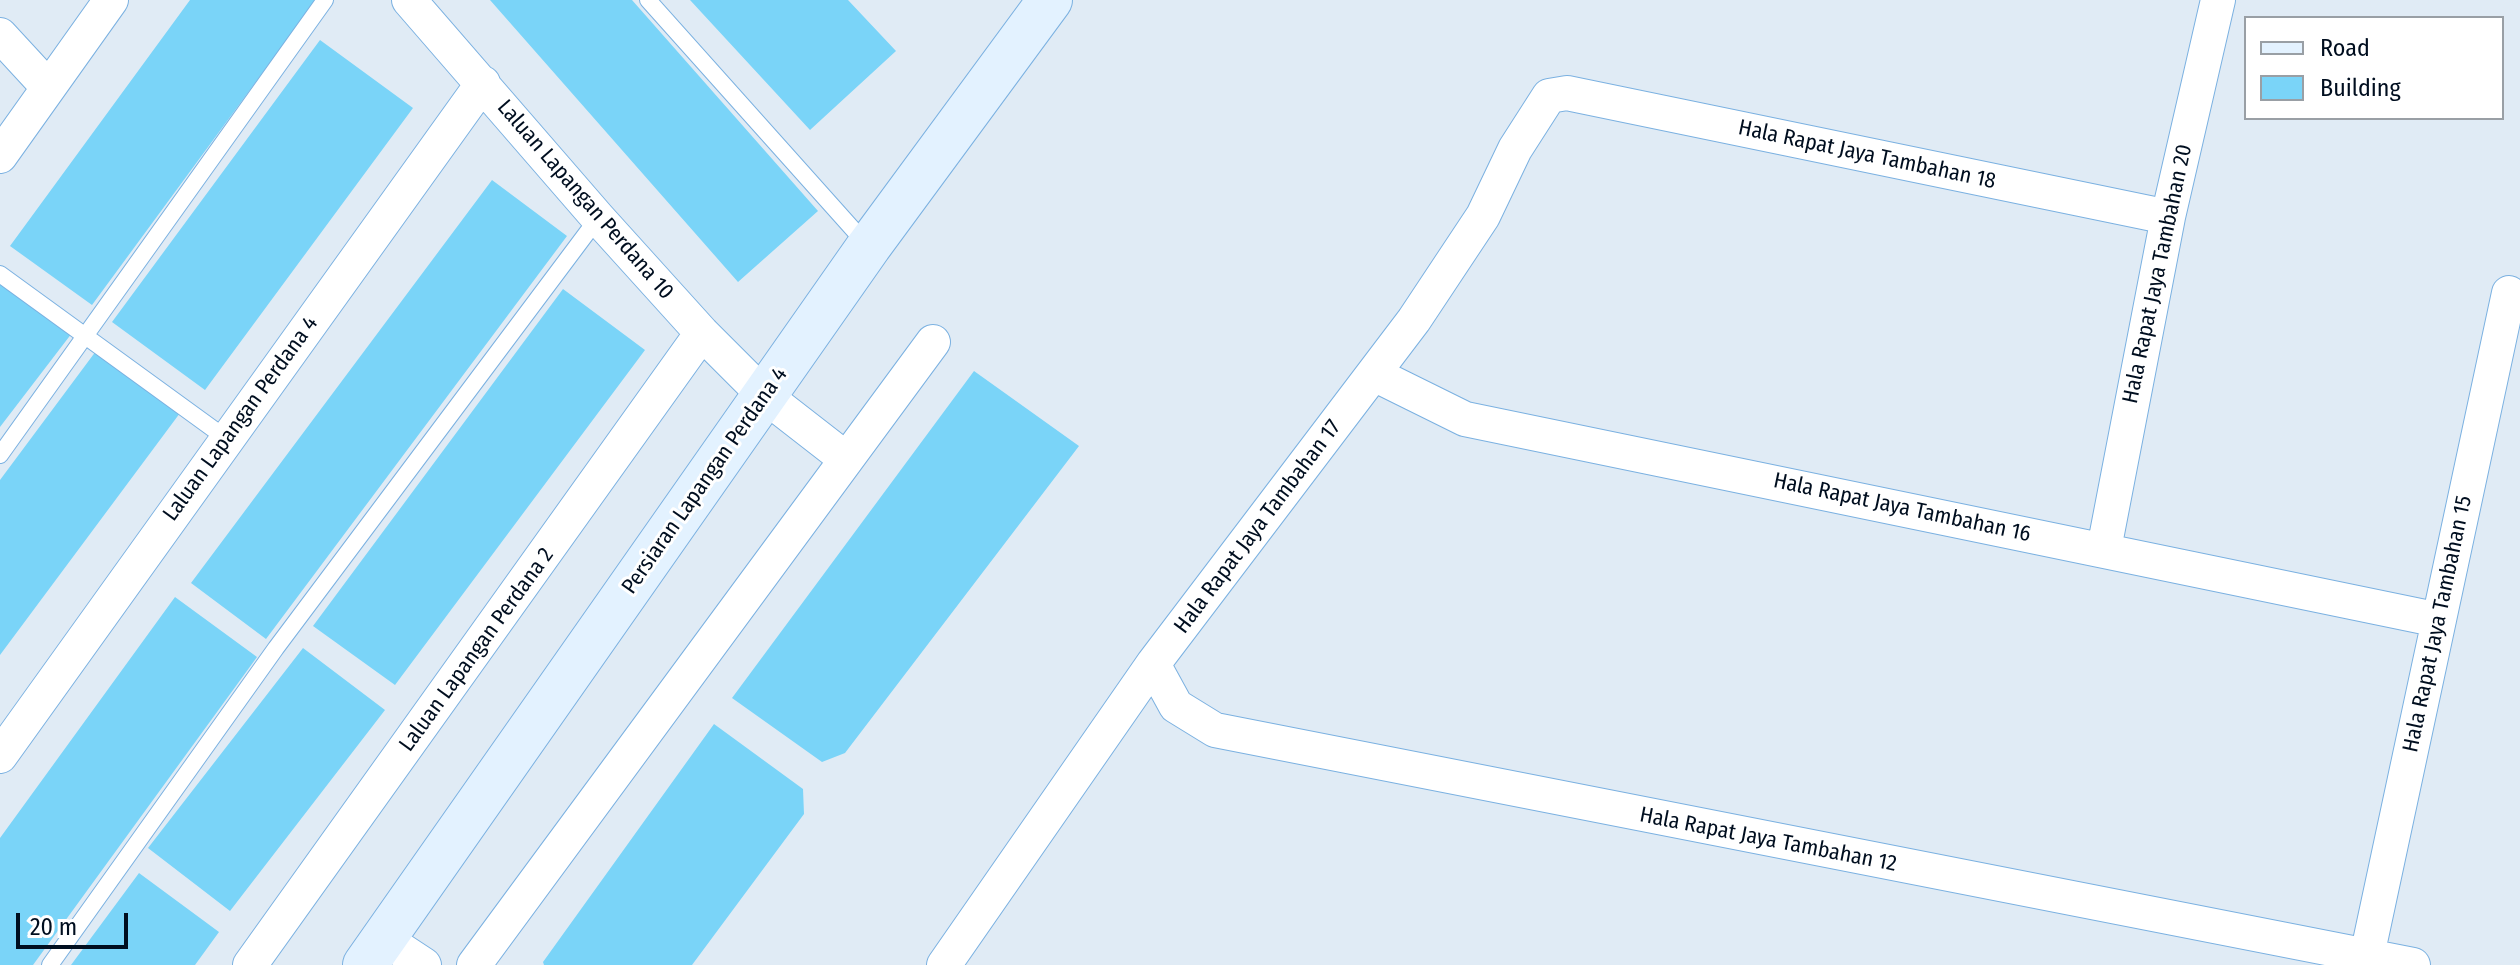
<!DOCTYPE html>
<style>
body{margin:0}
#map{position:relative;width:2520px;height:965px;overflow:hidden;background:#e0ebf5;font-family:"Fira Sans Condensed",sans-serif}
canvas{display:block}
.legend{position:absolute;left:2244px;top:16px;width:260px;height:104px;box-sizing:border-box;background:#fff;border:2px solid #999fa5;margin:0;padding:10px 14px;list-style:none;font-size:24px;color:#000e1f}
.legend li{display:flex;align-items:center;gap:16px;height:40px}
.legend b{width:40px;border:2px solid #999fa5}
.scale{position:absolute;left:16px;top:913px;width:112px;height:36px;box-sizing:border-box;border:4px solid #000e1f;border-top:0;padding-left:10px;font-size:24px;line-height:28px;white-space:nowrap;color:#000e1f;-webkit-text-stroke:6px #fff;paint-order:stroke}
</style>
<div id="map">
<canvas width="2520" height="965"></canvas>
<ul class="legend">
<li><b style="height:10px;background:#e3f2ff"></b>Road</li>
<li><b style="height:22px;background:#7ad4f8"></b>Building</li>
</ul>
<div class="scale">20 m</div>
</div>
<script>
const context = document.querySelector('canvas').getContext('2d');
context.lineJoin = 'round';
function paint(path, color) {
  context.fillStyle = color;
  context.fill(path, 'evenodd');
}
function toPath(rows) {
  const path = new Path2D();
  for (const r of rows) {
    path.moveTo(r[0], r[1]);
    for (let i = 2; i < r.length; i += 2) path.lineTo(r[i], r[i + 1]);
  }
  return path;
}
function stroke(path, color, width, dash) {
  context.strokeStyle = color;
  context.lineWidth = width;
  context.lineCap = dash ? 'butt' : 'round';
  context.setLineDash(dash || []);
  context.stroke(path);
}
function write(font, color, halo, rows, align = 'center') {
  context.font = font + ' "Fira Sans Condensed",sans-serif';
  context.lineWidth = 6;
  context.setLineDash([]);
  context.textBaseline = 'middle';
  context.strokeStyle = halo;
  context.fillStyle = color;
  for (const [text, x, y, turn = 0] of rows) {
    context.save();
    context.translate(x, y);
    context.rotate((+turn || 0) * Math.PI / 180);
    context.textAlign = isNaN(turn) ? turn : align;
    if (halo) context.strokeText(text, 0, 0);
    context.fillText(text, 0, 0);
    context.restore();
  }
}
const building = toPath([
 [190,0,316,0,92,305,10,246],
 [490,0,632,0,818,211,738,282],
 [690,0,848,0,896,51,810,130],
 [320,40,413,108,205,390,112,322],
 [492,180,567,236,266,639,191,583],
 [0,279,72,333,0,427],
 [563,289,645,350,395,685,313,626],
 [96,351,180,413,0,655,0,480],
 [974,371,1079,446,845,753,822,762,732,698],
 [175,597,257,657,33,965,0,965,0,838],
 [303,648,385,710,230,911,148,848],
 [714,724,803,789,804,814,692,965,544,965,543,962],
 [139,873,219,932,195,965,71,965]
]);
const lane = toPath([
 [648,0,868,246],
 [0,274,227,439],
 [0,455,325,0],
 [50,965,276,648,598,218]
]);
const street = toPath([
 [409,0,598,218,702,333,765,396,846,459],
 [0,35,48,87],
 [0,156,111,0],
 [1374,374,1465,419,2439,620],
 [2104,549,2168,217,2218,0],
 [1153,664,1176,706,1215,730,2413,965],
 [0,756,483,83],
 [383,938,424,965],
 [2367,956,2509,293],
 [250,965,702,333],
 [474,965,933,342],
 [944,965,1153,664,1414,320,1483,216,1515,149,1549,96,1567,93,2168,217]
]);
const secondary = toPath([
 [365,965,869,246,1050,0]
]);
const streetNames = [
 ["Hala Rapat Jaya Tambahan 18",1867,155,12],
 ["Laluan Lapangan Perdana 10",585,200,49],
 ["Hala Rapat Jaya Tambahan 20",2158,274,-78],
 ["Laluan Lapangan Perdana 4",241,419,-54],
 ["Persiaran Lapangan Perdana 4",705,481,-55],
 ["Hala Rapat Jaya Tambahan 16",1902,508,12],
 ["Hala Rapat Jaya Tambahan 17",1258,527,-53],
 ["Hala Rapat Jaya Tambahan 15",2438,624,-78],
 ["Laluan Lapangan Perdana 2",477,650,-54],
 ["Hala Rapat Jaya Tambahan 12",1768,840,11]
];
paint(building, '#7ad4f8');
stroke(lane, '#7bb1e1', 18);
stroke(street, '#7bb1e1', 36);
stroke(secondary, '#7bb1e1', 46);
stroke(lane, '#fff', 16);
stroke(street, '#fff', 34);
stroke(secondary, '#e3f2ff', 44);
write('22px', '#000e1f', '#fff', streetNames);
</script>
